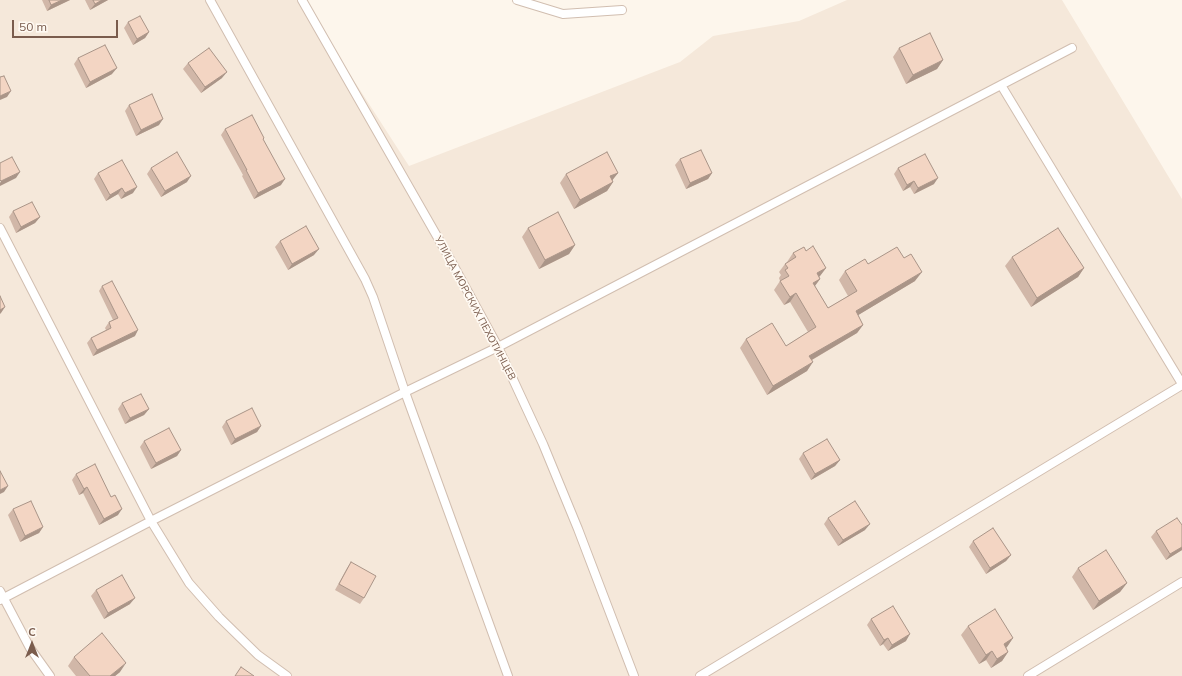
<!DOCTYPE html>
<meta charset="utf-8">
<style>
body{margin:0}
#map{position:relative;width:1182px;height:676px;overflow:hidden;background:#fdf6ec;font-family:Mulish,sans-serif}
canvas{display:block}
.north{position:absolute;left:12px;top:624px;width:40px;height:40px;-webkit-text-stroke:3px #fffaf3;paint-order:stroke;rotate:0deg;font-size:11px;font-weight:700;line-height:16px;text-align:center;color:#7a5c4d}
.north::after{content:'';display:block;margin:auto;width:14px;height:18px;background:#7a5c4d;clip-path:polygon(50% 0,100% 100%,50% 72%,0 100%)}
.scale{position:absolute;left:12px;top:20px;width:106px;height:18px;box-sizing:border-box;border:2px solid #7a5c4d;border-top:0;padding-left:5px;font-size:12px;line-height:14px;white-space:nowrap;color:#7a5c4d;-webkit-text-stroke:3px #fffaf3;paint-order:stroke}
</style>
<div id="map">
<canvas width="1182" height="676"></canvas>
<div class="north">С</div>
<div class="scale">50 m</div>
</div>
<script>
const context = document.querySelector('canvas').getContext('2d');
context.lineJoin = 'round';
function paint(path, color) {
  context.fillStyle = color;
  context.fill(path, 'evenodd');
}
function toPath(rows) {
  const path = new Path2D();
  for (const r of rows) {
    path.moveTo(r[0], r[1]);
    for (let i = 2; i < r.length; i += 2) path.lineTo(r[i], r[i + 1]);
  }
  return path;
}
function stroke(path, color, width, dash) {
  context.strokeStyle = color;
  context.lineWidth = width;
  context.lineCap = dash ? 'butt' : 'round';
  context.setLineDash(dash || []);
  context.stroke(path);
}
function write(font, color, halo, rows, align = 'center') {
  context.font = font + ' Mulish,sans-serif';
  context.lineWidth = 3.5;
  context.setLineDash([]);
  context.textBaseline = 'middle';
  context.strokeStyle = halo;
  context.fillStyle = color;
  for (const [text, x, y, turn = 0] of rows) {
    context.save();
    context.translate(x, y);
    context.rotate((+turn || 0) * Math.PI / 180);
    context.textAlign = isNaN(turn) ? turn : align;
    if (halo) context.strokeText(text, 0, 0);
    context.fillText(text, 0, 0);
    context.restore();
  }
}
const residential = toPath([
 [0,0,302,0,409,166,680,62,713,36,799,21,847,0,1062,0,1182,199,1182,676,0,676]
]);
const lane = toPath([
 [210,0,365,279,373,297,405,392,508,676],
 [302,0,450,259,498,347,543,444,578,529,634,676],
 [517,0,563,14,622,10],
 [1001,85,1182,384],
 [0,228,151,521,189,583,219,617,258,655,287,676],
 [0,591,30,648,50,676],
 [0,600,151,521,405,392,498,347,1072,48],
 [700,676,1182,385],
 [1028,676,1182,582]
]);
const wall = toPath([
 [42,0,70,0,47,11],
 [85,0,108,0,90,10],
 [128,22,149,32,145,38,133,45,124,28],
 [899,48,943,60,937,69,906,84,893,57],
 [78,58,112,74,86,88,74,64],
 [188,63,222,78,201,93,183,69],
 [129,105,159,125,136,136,125,111],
 [225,129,263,139,281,185,254,199,242,176,243,175,221,135],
 [680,159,712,173,708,179,686,189,675,165],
 [151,168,187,182,161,197,147,174],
 [898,168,934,184,914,194,910,187,903,191,894,174],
 [98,173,133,193,121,199,118,194,106,201,94,179],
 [618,173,612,180,613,182,607,191,574,209,560,183,566,174],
 [13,211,40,217,35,223,16,233,9,217],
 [528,228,575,245,569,254,539,269,522,237],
 [280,241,314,255,288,270,275,247],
 [806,251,826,268,819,277,820,279,815,286,828,308,848,296,839,280,845,271,868,264,915,281,858,315,863,325,857,333,812,360,807,371,767,395,740,348,746,339,786,346,808,332,790,302,784,305,774,290,780,281,779,278,781,275,779,272,785,264,787,262,793,253],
 [1012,257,1084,268,1078,277,1031,307,1005,266],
 [102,286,135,336,93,356,87,343,91,338,106,330,105,328,109,322,113,320,99,291],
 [122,403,149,409,144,415,125,424,118,409],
 [226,421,261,426,257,432,231,445,222,427],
 [144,441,181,450,177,456,151,469,140,447],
 [803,453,840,460,835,466,811,480,799,459],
 [76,474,111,497,118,515,99,525,83,493,79,495,72,480],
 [13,509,43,527,39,533,20,542,8,515],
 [828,518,865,530,838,546,824,524],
 [1182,525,1182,550,1166,560,1151,537,1156,531],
 [973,541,1011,555,1006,561,986,574,969,547],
 [351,562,364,598,360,604,335,590,347,568],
 [1078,568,1127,583,1120,592,1093,610,1072,577],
 [96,590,130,604,104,619,91,596],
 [871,619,906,641,888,651,883,644,880,646,867,625],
 [968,626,1013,638,1006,648,1008,652,1002,661,991,668,986,660,979,664,961,635],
 [74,657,120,672,115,676,76,676,68,666]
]);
const shadedWall = toPath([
 [62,0,70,0,47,11,51,5],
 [102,0,108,0,90,10,95,4],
 [149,32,145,38,133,45,137,39],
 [943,60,937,69,906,84,913,75],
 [117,68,112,74,86,88,90,82],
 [227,72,222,78,201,93,205,87],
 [11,91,7,97,0,100,0,96],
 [163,119,159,125,136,136,141,130],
 [20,172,16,178,0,186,0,183,1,181],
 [618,173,611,182,610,176],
 [712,173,708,179,686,189,690,183],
 [191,176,187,182,161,197,165,191],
 [938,178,934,184,914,194,918,188],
 [285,179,281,185,254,199,258,193],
 [914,181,910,187,903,191,907,185],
 [613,182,607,191,574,209,580,200],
 [137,187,133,193,121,199,125,193],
 [122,188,118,194,106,201,110,195],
 [40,217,35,223,16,233,21,227],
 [575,245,569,254,539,269,545,260],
 [319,249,314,255,288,270,292,264],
 [826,268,820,276,811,282,817,273],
 [1084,268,1078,277,1031,307,1037,298],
 [922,272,915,281,850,320,856,311],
 [820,279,814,287,813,283],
 [796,293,790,302,784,305,790,297],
 [5,307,1,313,0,314,0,310],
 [863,325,857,333,803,365,809,356],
 [138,330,135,336,93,356,97,350],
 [813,362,807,371,767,395,773,386],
 [149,409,144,415,125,424,130,418],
 [261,426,257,432,231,445,235,439],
 [181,450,177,456,151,469,156,463],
 [840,460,835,466,811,480,815,474],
 [8,486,4,492,0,494,0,490],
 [87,487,83,493,79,495,84,489],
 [122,509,118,515,99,525,104,519],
 [870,524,865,530,838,546,843,540],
 [43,527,39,533,20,542,25,536],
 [1182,547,1182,550,1166,560,1170,554],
 [1011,555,1006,561,986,574,990,568],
 [1127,583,1120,592,1093,610,1099,601],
 [135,598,130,604,104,619,108,613],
 [910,634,906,641,888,651,892,645],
 [888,638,883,644,880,646,884,640],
 [1013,638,1007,647,998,653,1004,644],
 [992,651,986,660,979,664,986,655],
 [1008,652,1002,661,991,668,997,659],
 [126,663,120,672,115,676,110,676]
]);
const building = toPath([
 [49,0,62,0,51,5,49,0],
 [93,0,102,0,95,4,93,0],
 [140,16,149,32,137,39,128,22,140,16],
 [930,33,943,60,913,75,899,48,930,33],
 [105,45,117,68,90,82,78,58,105,45],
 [209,48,227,72,205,87,188,63,209,48],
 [4,76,11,91,0,96,0,77,4,76],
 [152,94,163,119,141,130,129,105,152,94],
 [252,115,264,138,263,139,285,179,258,193,246,170,247,170,225,129,252,115],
 [701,150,712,173,690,183,680,159,701,150],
 [177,152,191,176,165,191,151,168,177,152],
 [607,152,618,173,610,176,613,182,580,200,566,174,607,152],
 [925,154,938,178,918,188,914,181,907,185,898,168,925,154],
 [12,157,20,172,1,181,0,180,0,163,12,157],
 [122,160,137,187,125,193,122,188,110,195,98,173,122,160],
 [32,202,40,217,21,227,13,211,32,202],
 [558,212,575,245,545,260,528,228,558,212],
 [306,226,319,249,292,264,280,241,306,226],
 [1058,228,1084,268,1037,298,1012,257,1058,228],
 [813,246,826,268,817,273,820,279,813,283,828,308,857,291,845,271,865,259,868,264,897,247,904,258,911,254,922,272,856,311,863,325,809,356,813,362,773,386,746,339,772,323,786,346,816,327,796,293,790,297,780,281,789,276,785,270,788,268,785,264,796,257,793,253,804,247,806,251,813,246],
 [112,281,138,330,97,350,91,338,111,328,109,322,118,318,102,286,112,281],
 [0,296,5,307,0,310,0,296],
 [141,394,149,409,130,418,122,403,141,394],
 [252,408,261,426,235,439,226,421,252,408],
 [169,428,181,450,156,463,144,441,169,428],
 [827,439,840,460,815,474,803,453,827,439],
 [95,464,111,497,115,495,122,509,104,519,87,487,84,489,76,474,95,464],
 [0,471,8,486,0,490,0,471],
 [31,501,43,527,25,536,13,509,31,501],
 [855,501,870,524,843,540,828,518,855,501],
 [1177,518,1182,525,1182,547,1170,554,1156,531,1177,518],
 [993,528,1011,555,990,568,973,541,993,528],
 [1106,550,1127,583,1099,601,1078,568,1106,550],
 [351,562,376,576,364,598,339,584,351,562],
 [122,575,135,598,108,613,96,590,122,575],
 [893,606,910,634,892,645,888,638,884,640,871,619,893,606],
 [995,609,1013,638,1004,644,1008,652,997,659,992,651,986,655,968,626,995,609],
 [102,633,126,663,110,676,90,676,74,657,102,633],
 [241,667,254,676,235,676,241,667]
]);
const streetNames = [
 ["УЛИЦА МОРСКИХ ПЕХОТИНЦЕВ",475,308,62]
];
paint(residential, '#f5e8da');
stroke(lane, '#d1beb0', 10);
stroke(lane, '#fff', 8);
paint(wall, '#d1b7a8');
paint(shadedWall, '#aa9588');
paint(building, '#f3d5c3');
stroke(building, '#aa9588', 1);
write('10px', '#7a5c4d', '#fffaf3', streetNames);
</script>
